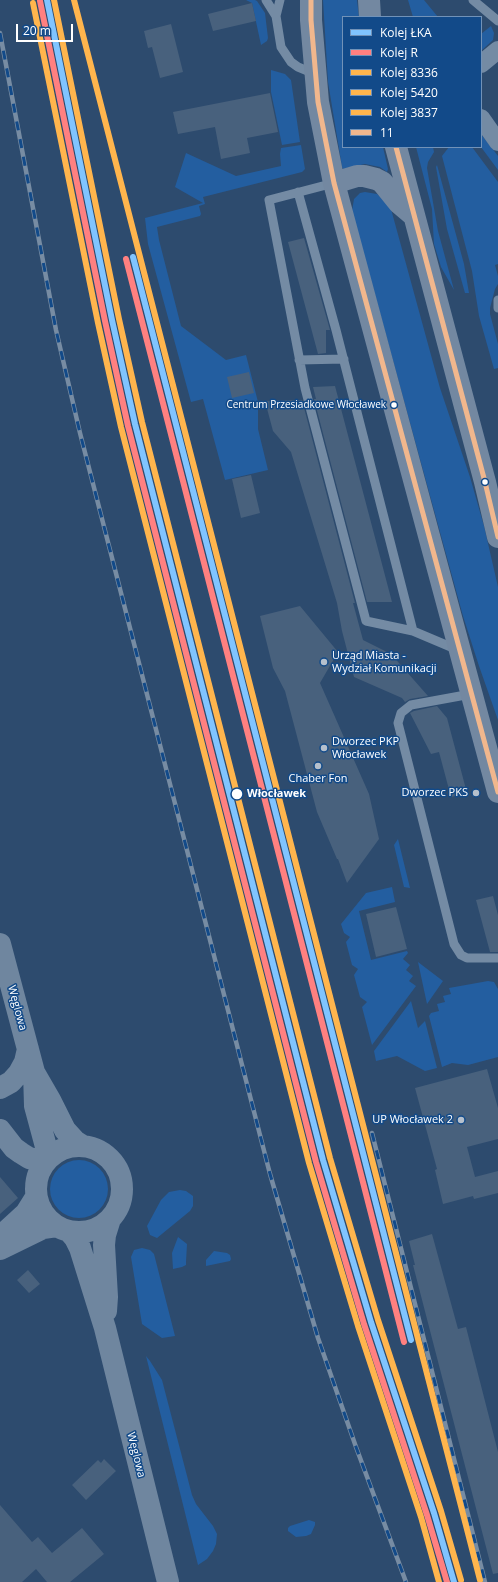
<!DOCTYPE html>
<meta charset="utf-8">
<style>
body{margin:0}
#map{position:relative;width:498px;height:1582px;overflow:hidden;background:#2d4b6e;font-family:"Open Sans",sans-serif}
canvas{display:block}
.legend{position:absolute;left:342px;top:16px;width:140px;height:132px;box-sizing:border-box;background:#124a89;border:1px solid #7192b8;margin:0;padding:5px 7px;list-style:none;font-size:12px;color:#fff}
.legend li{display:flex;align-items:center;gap:8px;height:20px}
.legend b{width:20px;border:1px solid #7192b8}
.scale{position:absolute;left:16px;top:24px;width:57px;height:18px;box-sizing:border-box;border:2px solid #fff;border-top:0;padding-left:5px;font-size:12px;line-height:14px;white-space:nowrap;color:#fff;-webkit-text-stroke:3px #124a89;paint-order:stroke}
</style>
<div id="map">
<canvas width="498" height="1582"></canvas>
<ul class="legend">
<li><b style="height:5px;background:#80c4ff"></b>Kolej ŁKA</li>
<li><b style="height:5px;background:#ff8080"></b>Kolej R</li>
<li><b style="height:5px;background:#ffb54d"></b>Kolej 8336</li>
<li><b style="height:5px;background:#ffb54d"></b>Kolej 5420</li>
<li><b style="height:5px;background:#ffb54d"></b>Kolej 3837</li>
<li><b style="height:5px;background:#f1b78d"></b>11</li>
</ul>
<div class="scale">20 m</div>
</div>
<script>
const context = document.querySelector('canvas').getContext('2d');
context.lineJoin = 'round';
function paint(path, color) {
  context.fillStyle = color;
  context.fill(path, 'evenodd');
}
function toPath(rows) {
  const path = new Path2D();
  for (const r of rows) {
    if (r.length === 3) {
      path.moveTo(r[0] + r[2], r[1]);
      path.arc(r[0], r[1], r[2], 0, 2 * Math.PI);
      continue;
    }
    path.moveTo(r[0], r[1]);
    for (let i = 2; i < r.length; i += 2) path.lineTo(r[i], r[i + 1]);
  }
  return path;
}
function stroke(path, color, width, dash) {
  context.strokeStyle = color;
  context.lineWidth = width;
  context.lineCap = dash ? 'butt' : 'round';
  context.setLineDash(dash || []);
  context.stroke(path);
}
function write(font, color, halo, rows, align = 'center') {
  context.font = font + ' "Open Sans",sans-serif';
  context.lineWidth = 3;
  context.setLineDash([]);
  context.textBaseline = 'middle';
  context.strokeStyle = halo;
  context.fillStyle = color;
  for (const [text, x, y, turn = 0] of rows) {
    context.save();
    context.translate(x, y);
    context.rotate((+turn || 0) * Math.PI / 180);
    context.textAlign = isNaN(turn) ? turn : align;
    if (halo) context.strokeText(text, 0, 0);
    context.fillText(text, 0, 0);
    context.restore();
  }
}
const green = toPath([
 [246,0,255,0,257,1,265,13,268,38,267,41,261,45,252,3],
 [323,0,357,0,359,17,343,17,343,147,383,147,388,169,387,172,380,167,365,164,343,169,342,167,328,82],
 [408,0,424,0,438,17,413,17],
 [491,26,494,33,493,40,481,51,481,34],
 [271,70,285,74,291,80,300,142,282,145,271,92],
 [481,134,498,156,498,170,481,147],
 [301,145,305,169,302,172,203,197,205,204,199,206,201,214,200,216,157,227,159,240,181,326,226,360,246,355,258,402,258,429,268,470,225,480,203,399,191,402,148,244,145,218,203,203,175,187,186,153,236,176,281,166,280,154,281,148],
 [416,147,433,147,434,152,428,162,427,168,438,231,454,290,441,267,437,254,434,244,432,209],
 [449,147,472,147,498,182,498,264,495,265,498,276,498,284,495,289,490,308,490,314,498,344,498,368,494,369,479,316,472,271,442,156],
 [437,165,464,264,469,293,465,293,447,229,436,167],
 [365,192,377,194,384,200,391,209,440,388,470,477,484,526,498,587,498,720,479,666,463,616,352,211,354,199,360,193],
 [398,839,410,888,404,887,394,845],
 [392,887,395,902,359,911,360,915,371,960,407,951,408,953,403,959,410,965,406,970,413,976,409,981,416,986,372,1045,362,1007,367,1002,360,997,354,975,358,969,352,965,346,942,350,937,344,933,341,924,366,893],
 [418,962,443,981,427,1004],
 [488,981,494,982,498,989,498,1057,468,1065,452,1063,442,1067,429,1016,431,1013,439,1011,437,1004,445,1002,443,996,451,994,449,988],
 [411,1001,418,1028,425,1021,437,1068,425,1071,397,1056,376,1061,374,1051],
 [79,1189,29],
 [180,1190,186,1191,193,1196,193,1206,190,1211,157,1238,150,1235,147,1226,161,1200,169,1192],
 [178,1237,187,1244,186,1262,186,1265,182,1267,173,1269,172,1253],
 [142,1248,150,1250,154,1254,175,1336,162,1338,142,1324,131,1257,134,1250],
 [214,1251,227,1253,230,1255,231,1259,230,1261,206,1266,206,1260],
 [146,1356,150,1361,162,1380,192,1495,196,1504,213,1526,217,1534,216,1544,213,1551,207,1559,198,1565],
 [309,1520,315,1522,315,1525,311,1534,306,1536,296,1537,288,1531,288,1528,290,1526]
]);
const building = toPath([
 [252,3,256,21,213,31,208,14],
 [171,24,183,72,160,78,152,47,148,48,144,31],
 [270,93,278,132,247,138,250,153,221,159,215,127,178,134,173,112],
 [304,238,330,330,326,330,326,353,318,354,288,242],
 [249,372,254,393,232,398,227,377],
 [335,386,392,602,367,602,314,399,316,399,313,387],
 [302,400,355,603,353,603,363,640,391,654,428,696,410,699,405,702,402,698,354,677,342,631,337,603,291,452,273,431,265,401],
 [251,475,260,513,241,518,232,479],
 [300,606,338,652,320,683,369,794,379,839,347,883,338,859,337,859,317,812,285,691,273,668,260,616],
 [437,706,447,718,467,793,451,797,439,752,431,754,410,713,414,711],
 [493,896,498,915,498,952,490,952,476,900],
 [396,907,407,949,376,957,366,914],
 [487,1069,498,1108,498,1139,467,1147,475,1177,498,1171,498,1193,474,1199,473,1196,443,1204,435,1170,437,1169,415,1088],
 [0,1177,18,1198,0,1214],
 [432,1234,458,1329,466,1327,498,1452,498,1573,493,1574,413,1265,415,1265,409,1241],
 [28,1270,40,1284,29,1293,17,1280],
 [104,1459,116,1471,86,1500,72,1485,98,1460,101,1463],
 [0,1505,32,1542,38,1537,52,1553,82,1528,104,1554,70,1582,47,1582,36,1569,22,1582,0,1582]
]);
const lane = toPath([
 [266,0,276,16,281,47,291,62,298,67,315,74],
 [473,0,498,21],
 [276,16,280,0],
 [334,183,269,200,305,388,366,621,413,631,458,650],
 [298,192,336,330,413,631],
 [498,300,498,308],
 [299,360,344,359],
 [471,694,411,705,401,713,398,723,454,944,461,955,467,958,498,958]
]);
const street = toPath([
 [481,64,498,50],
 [481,118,498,142]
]);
const secondary = toPath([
 [0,944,34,1072,35,1106,49,1158],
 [35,1074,50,1100,65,1130,75,1141,83,1146],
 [0,1088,11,1082,19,1073,25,1062,28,1049],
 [0,1130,14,1148,21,1153,29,1158,45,1162],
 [79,1189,43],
 [69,1231,75,1238,80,1248,105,1328,168,1582],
 [0,1237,26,1213,36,1197],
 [0,1249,43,1228,57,1226],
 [106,1311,107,1297,104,1245,105,1235,110,1219]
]);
const primary = toPath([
 [311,0,311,20,318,102,334,183,498,792],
 [369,0,370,17],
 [396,147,485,482,498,537],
 [334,183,357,176,364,176,376,179,382,182,399,203,412,214]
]);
const rail = toPath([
 [0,33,56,330,80,433,270,1174,318,1338,356,1447,406,1582],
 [372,1133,485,1582]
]);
const bus1 = toPath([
 [311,0,311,20,318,102,334,183,498,792],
 [396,147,485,482,498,537]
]);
const rail1 = toPath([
 [47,0,112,320,135,424,323,1160,371,1322,434,1513,454,1582],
 [133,257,411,1340]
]);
const rail2 = toPath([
 [40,1,105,321,128,426,316,1162,364,1324,427,1515,447,1582],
 [126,259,404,1342]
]);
const rail3 = toPath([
 [54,0,119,319,142,422,330,1158,378,1320,441,1511,461,1580]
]);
const rail4 = toPath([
 [33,3,98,323,121,427,309,1163,358,1326,421,1517,439,1582]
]);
const rail5 = toPath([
 [74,0,480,1580]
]);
const markers = [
 [394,405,3.5,"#fff"],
 [485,482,3.5,"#fff"],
 [324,662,4,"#b6c0cc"],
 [324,748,4,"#b6c0cc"],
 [318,766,4,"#b6c0cc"],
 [476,793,4,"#b6c0cc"],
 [237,794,6,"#fff"],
 [461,1120,4,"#b6c0cc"]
];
const busNames = [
 ["Centrum Przesiadkowe Włocławek",386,405]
];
const poiNames = [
 ["Urząd Miasta -",332,656],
 ["Wydział Komunikacji",332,669],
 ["Dworzec PKP",332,742],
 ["Włocławek",332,755],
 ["Chaber Fon",318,779,"center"],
 ["Dworzec PKS",468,793,"right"],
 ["UP Włocławek 2",453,1120,"right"]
];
const stopNames = [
 ["Włocławek",247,794]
];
const streetNames = [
 ["Węglowa",17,1008,75],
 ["Węglowa",136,1455,76]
];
paint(green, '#235ea0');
paint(building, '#48617d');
stroke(lane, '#748ba4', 9);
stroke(street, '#748ba4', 18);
stroke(secondary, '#6f869f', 22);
stroke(primary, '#7388a1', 22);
stroke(rail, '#778ca3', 4.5);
stroke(rail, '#124a89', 3, [9]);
stroke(bus1, '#f1b78d', 5);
stroke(rail1, '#80c4ff', 6);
stroke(rail2, '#ff8080', 6);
stroke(rail3, '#ffb54d', 6);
stroke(rail4, '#ffb54d', 6);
stroke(rail5, '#ffb54d', 6);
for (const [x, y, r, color] of markers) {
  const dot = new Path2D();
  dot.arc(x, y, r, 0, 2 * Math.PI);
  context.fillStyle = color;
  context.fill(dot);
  stroke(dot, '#124a89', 1.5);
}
write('10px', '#fff', '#124a89', busNames, 'right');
write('11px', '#fff', '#124a89', poiNames, 'left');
write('bold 11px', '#fff', '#124a89', stopNames, 'left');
write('11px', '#fff', '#124a89', streetNames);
</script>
